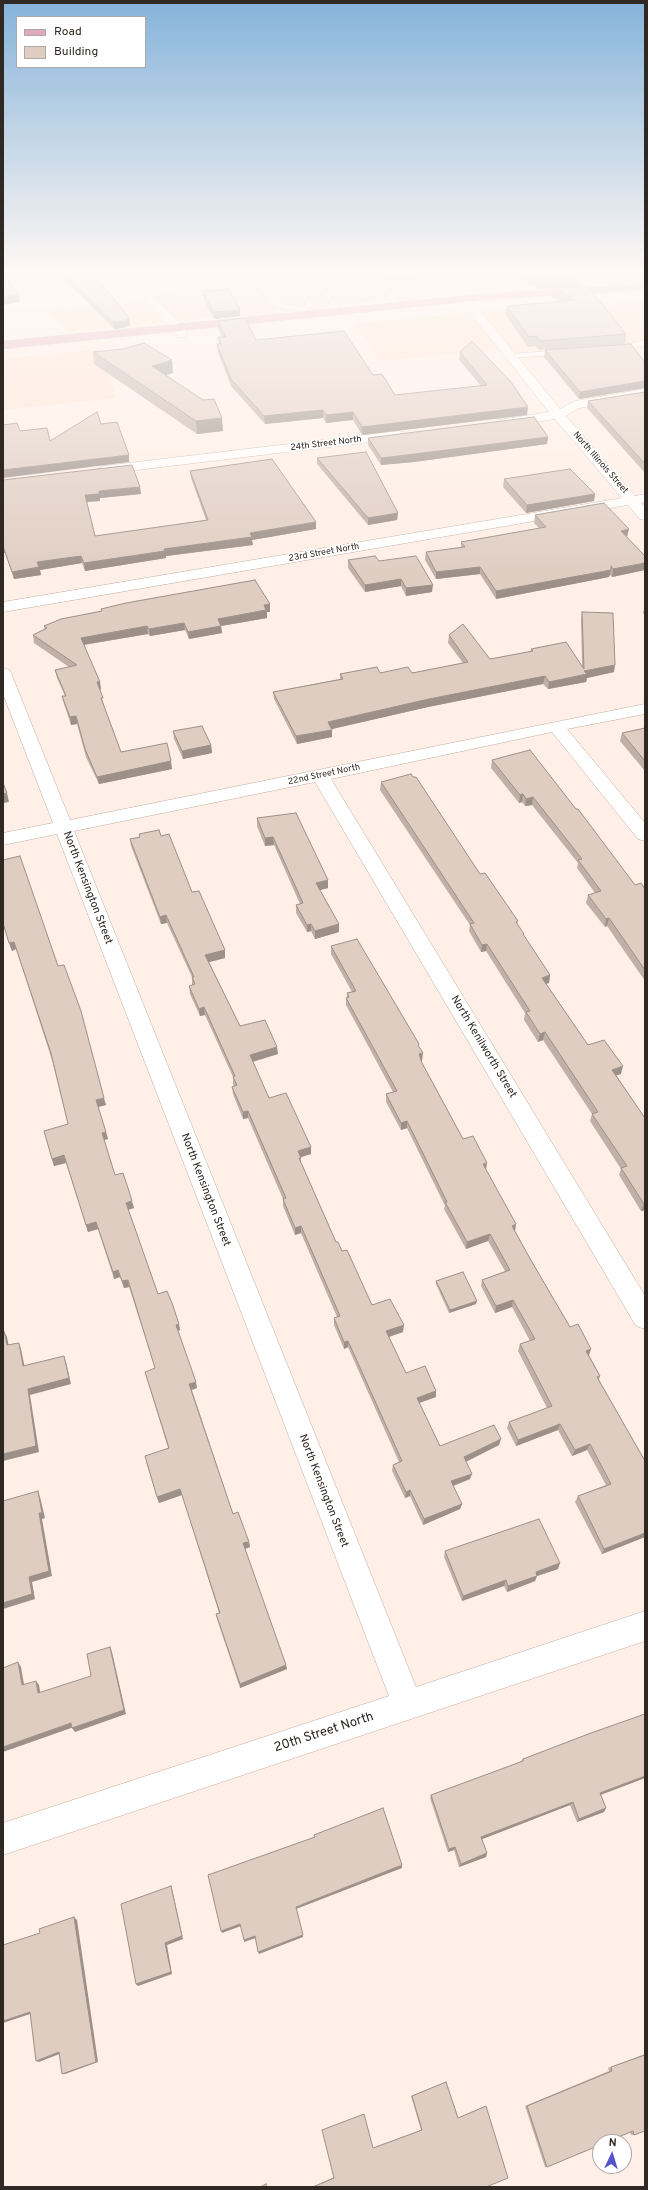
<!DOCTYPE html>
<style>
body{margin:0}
#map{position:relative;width:648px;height:2190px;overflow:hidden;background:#ffefe6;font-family:Overpass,sans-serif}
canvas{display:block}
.frame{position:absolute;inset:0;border:4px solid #2f2823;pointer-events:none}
.legend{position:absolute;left:16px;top:16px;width:130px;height:52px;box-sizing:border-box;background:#fff;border:1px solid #aca9a7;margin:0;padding:5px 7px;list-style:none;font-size:12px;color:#2f2823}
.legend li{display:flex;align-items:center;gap:8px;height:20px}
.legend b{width:20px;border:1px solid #aca9a7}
.north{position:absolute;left:592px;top:2134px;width:40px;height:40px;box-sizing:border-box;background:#fff;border:1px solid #aca9a7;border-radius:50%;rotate:4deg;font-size:11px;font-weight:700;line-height:16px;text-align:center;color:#2f2823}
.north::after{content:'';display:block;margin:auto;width:14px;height:18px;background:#5554cb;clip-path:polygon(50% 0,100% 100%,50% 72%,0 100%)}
</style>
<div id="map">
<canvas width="648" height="2190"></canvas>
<div class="frame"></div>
<ul class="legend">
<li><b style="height:5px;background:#dfabbb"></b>Road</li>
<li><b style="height:11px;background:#dfcdc2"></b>Building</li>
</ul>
<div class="north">N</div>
</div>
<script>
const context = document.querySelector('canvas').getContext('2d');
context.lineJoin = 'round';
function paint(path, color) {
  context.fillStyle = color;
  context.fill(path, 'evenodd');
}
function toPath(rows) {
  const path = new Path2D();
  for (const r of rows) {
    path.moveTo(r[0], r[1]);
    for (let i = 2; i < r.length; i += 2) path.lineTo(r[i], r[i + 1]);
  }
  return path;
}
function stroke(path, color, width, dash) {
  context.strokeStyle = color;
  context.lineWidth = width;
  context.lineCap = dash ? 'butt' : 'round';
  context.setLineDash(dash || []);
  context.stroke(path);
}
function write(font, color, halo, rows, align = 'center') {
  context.font = font + ' Overpass,sans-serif';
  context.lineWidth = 3.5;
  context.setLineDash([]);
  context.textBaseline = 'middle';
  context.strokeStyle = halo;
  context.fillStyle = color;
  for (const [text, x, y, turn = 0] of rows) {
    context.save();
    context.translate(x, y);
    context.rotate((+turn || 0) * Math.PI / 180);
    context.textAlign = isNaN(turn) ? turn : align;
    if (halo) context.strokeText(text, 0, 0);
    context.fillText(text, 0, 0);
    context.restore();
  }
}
const built = toPath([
 [229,272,583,272,619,283,493,290,67,332,47,309,151,300,146,295,235,277],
 [645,300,645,350,516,360,506,349,380,361,355,323,557,305],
 [99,349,116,398,3,410,3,359]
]);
const lane = toPath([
 [239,272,246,272,284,304,303,307,306,305,305,301,272,272,279,272,310,299,314,306,304,311,279,308,239,272],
 [293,272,300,272,329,294,344,311,343,313,337,313,325,296,293,272],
 [354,272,361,272,391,292,402,306,401,308,395,308,387,294,354,272],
 [645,340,645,345,631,349,615,350,611,348,645,340],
 [563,350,567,352,566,354,511,358,507,356,511,354,563,350]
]);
const street = toPath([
 [117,272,128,272,182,325,188,335,186,337,178,337,173,329,117,272],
 [465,296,469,297,560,409,575,401,645,389,645,397,579,408,566,416,635,496,645,494,645,502,641,503,645,507,645,520,640,519,628,505,3,612,3,602,622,498,555,419,504,427,499,426,498,423,499,420,549,412,461,301,459,299,465,296],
 [399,431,404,432,405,435,404,438,103,474,96,470,103,466,399,431],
 [3,668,9,670,11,673,70,820,645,704,645,714,567,729,645,823,645,841,638,839,552,732,331,779,645,1296,645,1329,636,1326,315,782,74,831,416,1687,645,1611,645,1641,3,1855,3,1823,389,1696,57,834,3,845,3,833,53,823,3,694,3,668]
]);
const secondary = toPath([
 [598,272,613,272,645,282,645,288,599,274,598,272]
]);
const primary = toPath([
 [645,284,645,290,482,300,3,349,3,341,482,294,645,284]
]);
const wall = toPath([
 [57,272,92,272,129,318,130,325,127,327,114,329],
 [367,272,423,272,423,278,390,281],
 [506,272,577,272,580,276,579,286,626,334,625,344,539,350,536,346,528,347,506,315,507,306,560,302,552,297,553,288,538,289],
 [203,291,240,310,240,316,214,319,203,298],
 [218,321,256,340,373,375,395,395,481,386,459,360,460,352,527,415,362,435,353,420,326,423,323,418,265,424,231,386,218,352,217,344,219,344,218,337,222,337,218,328],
 [545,350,644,361,645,360,645,388,579,399,544,357],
 [93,352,173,373,166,375,223,431,197,434,94,364],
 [645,392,645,473,587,408,588,401],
 [548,437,547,444,414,462,381,465,368,445,368,438],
 [317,458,398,513,397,520,368,525,317,464],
 [190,471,316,529,252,540,253,545,166,556,166,558,85,571,82,563,40,570,41,575,14,579,5,553,3,553,3,480,140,487,141,494,100,498,100,501,87,502,95,536,206,520,191,478],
 [504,479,595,494,594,501,526,513,503,487],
 [535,515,627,537,645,556,645,570,612,577,610,575,609,577,496,599,480,574,436,579,425,560,426,552,461,547,461,542,539,528,534,523],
 [348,560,379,561,432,592,406,596,401,586,365,592,348,568],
 [645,606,645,615,643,613],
 [101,609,270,612,267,612,267,618,221,626,222,633,189,639,185,630,150,636,148,634,84,645,101,689,100,690,104,706,121,752,172,769,99,784,86,757,77,724,71,725,64,704,62,696,65,696,57,678,55,670,69,667,34,643,33,635,45,629,44,626,102,611],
 [582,612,614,672,587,678,586,682,548,689,543,684,428,707,331,729,332,737,297,744,274,699,273,692,340,679,340,674,380,673,412,673,463,663,448,643,449,635,490,659,530,652,531,649,582,667,581,619],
 [645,728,645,771,620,741,622,733],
 [173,731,211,745,212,753,183,759,174,739],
 [492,760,635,885,645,889,645,981,607,926,605,927,586,903,588,895,595,893,577,868,578,863,532,805,525,806,522,802,519,803,491,768],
 [381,782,480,874,518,921,517,924,524,936,550,975,549,983,546,984,588,1045,621,1074,616,1075,645,1118,645,1210,641,1211,619,1175,621,1169,590,1121,592,1114,543,1040,538,1042,524,1020,525,1013,486,951,481,952,469,931,470,925,380,790],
 [257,818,328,888,320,890,339,924,339,932,315,939,311,931,307,932,296,913,296,905,300,904,274,845,265,846,257,826],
 [139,834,161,836,192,892,225,958,209,962,240,1026,278,1054,253,1062,269,1098,311,1147,311,1154,301,1157,301,1163,336,1242,342,1251,372,1305,403,1332,389,1337,406,1373,436,1391,436,1397,419,1403,440,1446,499,1445,466,1462,470,1479,453,1486,462,1504,460,1509,423,1525,410,1496,405,1498,392,1471,393,1465,399,1462,348,1347,344,1349,334,1325,334,1318,337,1317,301,1233,295,1235,283,1206,283,1199,248,1118,243,1119,233,1094,232,1087,234,1086,233,1084,233,1077,205,1015,200,1016,190,994,189,986,192,985,192,977,167,923,161,924,131,846,130,839,140,837],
 [3,860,106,1105,98,1107,108,1139,104,1140,115,1175,134,1208,128,1210,158,1294,180,1330,178,1331,197,1388,192,1390,233,1514,249,1542,250,1547,245,1549,287,1669,240,1688,217,1619,216,1614,219,1613,182,1495,159,1503,146,1462,168,1448,145,1372,155,1368,129,1287,124,1288,120,1277,114,1279,98,1229,88,1232,66,1163,54,1166,44,1131,68,1124,52,1060,16,949,12,951,3,925],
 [331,946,419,1047,422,1061,421,1061,422,1063,463,1139,486,1170,515,1231,532,1262,570,1327,591,1349,589,1355,600,1376,599,1380,645,1461,645,1537,602,1554,575,1502,578,1496,606,1485,587,1450,572,1456,558,1430,516,1446,507,1428,509,1422,547,1408,518,1351,520,1344,530,1341,512,1307,495,1313,481,1286,482,1280,505,1271,488,1241,466,1249,444,1209,445,1206,407,1128,401,1130,386,1102,386,1094,393,1092,346,1005,346,998,347,997,347,993,352,992,331,954],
 [436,1281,476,1304,449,1313,436,1284],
 [445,1551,558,1569,537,1576,535,1581,507,1592,504,1586,462,1601,444,1557],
 [645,1714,645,1778,601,1795,606,1808,604,1812,577,1822,570,1805,482,1839,487,1853,486,1857,459,1867,454,1850,448,1852,430,1798,431,1795,521,1762,523,1759],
 [645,2054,634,2135,631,2135,630,2132,547,2167,545,2167,525,2106,609,2071,608,2068],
 [446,2082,458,2118,486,2106,486,2187,312,2187,334,2177,373,2148,421,2130,411,2096]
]);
const shadedWall = toPath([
 [390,272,423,272,423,278,390,281],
 [19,294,20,302,3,305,3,297],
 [240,310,240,316,214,319,213,312],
 [129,318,130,325,127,327,114,329,113,322],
 [172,360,173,373,153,379,152,366],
 [645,381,645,388,579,399,580,392],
 [528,407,527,415,362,435,362,427],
 [323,410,323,418,265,424,264,416],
 [353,412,353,420,326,423,326,415],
 [222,418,223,431,197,434,196,421],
 [548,437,547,444,414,462,381,465,381,458],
 [129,455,129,462,3,478,3,470],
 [140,487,141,494,100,498,100,501,86,502,85,495,99,491],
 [595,494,594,501,526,513,527,505],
 [398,513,397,520,368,525,368,518],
 [316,522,316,529,252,540,253,545,166,556,166,558,85,571,84,563,164,549,250,533],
 [629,529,627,537,621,531],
 [3,546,5,553,3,553],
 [81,556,82,563,40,570,41,575,14,579,12,572,37,562],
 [645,563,645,570,612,577,613,569],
 [480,567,480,574,436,579,436,572],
 [611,570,609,577,496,599,496,591],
 [401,579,401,586,365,592,365,585],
 [433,585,432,592,406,596,406,588],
 [270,604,270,612,267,612,267,618,221,626,222,633,189,639,188,632,218,619,264,605],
 [184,623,185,630,150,636,149,629],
 [147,626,148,634,82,645,81,638],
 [615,665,614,672,587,678,586,682,548,689,549,682,584,671],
 [545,676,543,684,428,707,328,730,328,722,429,699],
 [97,682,100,682,101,689,98,690],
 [76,716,77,724,71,725,70,717],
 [332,730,332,737,297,744,296,736],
 [211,745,212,753,183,759,182,751],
 [171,761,172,769,99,784,97,777],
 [7,793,9,802,3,803,3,794],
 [523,794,522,802,519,803,520,795],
 [533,797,532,805,525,806,526,799],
 [273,837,274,845,265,846,265,838],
 [328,880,328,888,316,891,316,883],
 [166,915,167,923,161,924,160,917],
 [609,918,607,926,605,927,606,919],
 [311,924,311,931,307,932,307,925],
 [339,924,339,932,315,939,315,931],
 [14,942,16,949,12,951,9,943],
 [487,944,486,951,481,952,482,945],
 [225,950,225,958,206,963,205,955],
 [550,975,549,983,540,985,542,978],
 [204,1007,205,1015,200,1016,199,1009],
 [545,1032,543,1040,538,1042,540,1034],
 [277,1047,278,1054,251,1062,250,1055],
 [423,1053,422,1061,418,1062,419,1054],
 [623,1066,621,1074,610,1077,612,1070],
 [104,1098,106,1105,98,1107,96,1100],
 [248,1111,248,1118,243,1119,243,1112],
 [407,1121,407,1128,401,1130,401,1123],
 [106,1132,108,1139,103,1140,102,1133],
 [311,1147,311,1154,298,1158,298,1151],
 [64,1155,66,1163,54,1166,52,1159],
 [487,1163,486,1170,483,1164],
 [132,1201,134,1208,127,1210,126,1203],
 [644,1204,645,1204,645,1210,641,1211],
 [96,1222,98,1229,88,1232,86,1225],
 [516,1224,515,1232,512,1226],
 [301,1226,301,1233,295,1235,295,1228],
 [490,1234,488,1241,466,1249,467,1242],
 [118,1270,120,1277,114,1279,113,1272],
 [128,1280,129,1287,124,1288,122,1281],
 [513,1300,512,1307,495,1313,496,1306],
 [477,1301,476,1304,449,1313,450,1310],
 [179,1324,180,1330,177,1331,176,1325],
 [404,1325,403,1332,385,1338,386,1331],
 [4,1331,7,1337,10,1352,7,1345],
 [348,1341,348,1347,344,1349,344,1342],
 [19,1343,21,1349,26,1373,23,1366],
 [591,1349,589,1355,584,1357,586,1351],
 [64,1356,66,1362,71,1384,30,1395,39,1452,3,1461,3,1454,28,1389],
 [196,1382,197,1388,191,1390,189,1384],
 [436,1391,436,1397,416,1404,417,1398],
 [560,1424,558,1430,516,1446,518,1440],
 [501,1439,499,1445,463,1463,464,1457],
 [590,1444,587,1450,572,1456,575,1450],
 [472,1474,470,1479,450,1487,451,1481],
 [180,1489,182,1495,159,1503,157,1497],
 [410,1490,410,1496,405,1498,406,1492],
 [38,1491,40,1497,45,1518,42,1519,52,1576,32,1582,35,1599,3,1609,3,1603,29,1577,39,1513],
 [462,1504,460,1509,423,1525,424,1519],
 [645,1533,645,1537,602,1554,604,1549],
 [249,1542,250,1547,244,1549,243,1543],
 [560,1563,558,1569,537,1576,535,1581,507,1592,508,1586,536,1572],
 [506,1580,504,1586,462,1601,463,1596],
 [110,1647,112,1652,126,1714,75,1732,72,1728],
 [18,1662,21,1667,25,1690,22,1685],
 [286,1665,287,1669,240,1688,240,1684],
 [36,1681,39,1685,41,1697,38,1693],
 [71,1723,74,1727,3,1752,3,1747],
 [645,1776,645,1778,597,1796,600,1793],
 [573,1802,570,1805,480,1840,481,1837],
 [606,1808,604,1812,577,1822,579,1819],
 [455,1847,454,1850,448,1852,449,1849],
 [487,1853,486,1857,459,1867,461,1864],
 [402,1865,402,1868,296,1909,296,1907],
 [171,1886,172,1889,183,1939,167,1945,172,1974,138,1986,136,1984,165,1943],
 [74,1917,77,1920,98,2062,65,2074,62,2074],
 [240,1924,241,1926,222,1933,221,1931],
 [303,1935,303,1937,259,1954,258,1952],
 [255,1936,256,1938,244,1942,244,1940],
 [30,2012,33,2013,3,2023,3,2021],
 [59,2052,62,2053,39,2062,36,2061]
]);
const building = toPath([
 [63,272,92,272,129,318,126,321,113,322,63,272],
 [526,272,577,272,580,276,539,279,526,272],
 [3,274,19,294,3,297,3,274],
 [588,286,626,334,540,341,537,336,529,337,507,306,576,300,553,288,588,286],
 [229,289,240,310,213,312,203,291,229,289],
 [245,318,256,340,344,331,373,375,382,374,395,395,487,385,460,352,472,341,511,382,528,407,362,427,353,412,326,415,323,410,264,416,231,379,217,344,221,344,218,337,226,337,218,321,245,318],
 [144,343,172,360,152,366,203,400,214,399,222,418,196,421,93,352,123,349,144,343],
 [631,344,644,361,645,360,645,381,580,392,545,350,631,344],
 [645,392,645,464,588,401,645,392],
 [97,412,101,424,117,422,129,455,3,470,3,425,17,423,20,431,47,428,50,441,97,412],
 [534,417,548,437,415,454,381,458,368,438,534,417],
 [366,452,398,513,368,518,317,458,366,452],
 [272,459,316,522,250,533,252,537,164,549,165,551,84,563,81,556,37,562,39,567,12,572,3,546,3,480,132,465,140,487,99,491,99,494,85,495,95,536,208,520,190,471,272,459],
 [570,469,595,494,527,505,504,479,570,469],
 [604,503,629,529,621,531,645,556,645,563,613,569,611,566,611,570,496,591,480,567,436,572,426,552,465,547,461,542,546,527,535,515,604,503],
 [375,556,379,561,416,556,433,585,406,588,401,579,365,585,348,560,375,556],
 [255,580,270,604,264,605,266,610,218,619,221,626,188,632,184,623,149,629,147,626,81,638,100,682,97,682,103,698,101,698,121,752,167,743,171,761,97,777,85,749,76,716,70,717,62,696,66,696,55,670,77,665,33,635,47,628,44,626,61,619,102,611,101,609,126,603,255,580],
 [582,612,613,613,615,665,584,671,587,674,549,682,545,676,429,699,328,722,332,730,296,736,273,692,343,679,340,674,377,667,380,673,408,667,412,673,468,662,449,635,463,624,490,659,533,651,531,649,566,642,584,669,582,612],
 [202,726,211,745,182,751,173,731,202,726],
 [645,728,645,761,622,733,645,728],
 [530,750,576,809,578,809,635,885,641,883,645,889,645,970,609,918,606,919,588,895,601,891,578,860,582,859,533,797,526,799,523,794,520,795,492,760,530,750],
 [411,774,413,777,416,777,480,874,485,873,518,921,516,922,524,934,523,934,550,975,542,978,588,1045,604,1040,623,1066,612,1070,645,1118,645,1204,644,1204,621,1168,627,1166,592,1114,598,1112,545,1032,540,1034,526,1012,530,1011,487,944,482,945,470,924,474,923,381,782,411,774],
 [3,783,7,793,3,794,3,783],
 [296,813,328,880,316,883,339,924,315,931,311,924,307,925,296,905,303,903,273,837,265,838,257,818,296,813],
 [159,830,161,836,169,834,192,892,199,891,225,950,205,955,240,1026,265,1020,277,1047,250,1055,269,1098,286,1093,311,1147,298,1151,301,1158,299,1158,336,1242,338,1242,342,1251,347,1250,372,1305,390,1299,404,1325,386,1331,406,1373,425,1366,436,1391,417,1398,440,1446,494,1425,501,1439,464,1457,472,1474,451,1481,462,1504,424,1519,410,1490,406,1492,393,1465,402,1461,348,1341,344,1342,334,1318,340,1316,301,1226,295,1228,283,1199,286,1198,248,1111,243,1112,232,1087,237,1085,233,1077,235,1076,204,1007,199,1009,189,986,195,984,192,977,194,977,166,915,160,917,130,839,140,837,139,834,159,830],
 [20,856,58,966,64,965,81,1011,104,1098,96,1100,106,1132,102,1133,115,1175,123,1173,128,1188,132,1201,126,1203,158,1294,167,1291,172,1303,179,1324,176,1325,196,1382,189,1384,233,1514,238,1512,249,1542,243,1543,286,1665,240,1684,216,1614,220,1613,180,1489,157,1497,145,1456,169,1448,145,1372,155,1368,128,1280,122,1281,118,1270,113,1272,96,1222,86,1225,64,1155,52,1159,44,1131,68,1124,51,1053,14,942,9,943,3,923,3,860,20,856],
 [357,939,419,1044,418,1045,423,1053,419,1054,422,1063,463,1139,473,1136,487,1163,483,1164,516,1224,512,1226,532,1262,570,1327,578,1324,591,1349,586,1351,600,1376,597,1377,645,1461,645,1533,604,1549,578,1496,611,1484,590,1444,575,1450,560,1424,518,1440,509,1422,552,1406,520,1344,535,1339,513,1300,496,1306,482,1280,510,1270,490,1234,467,1242,445,1202,447,1202,407,1121,401,1123,386,1094,397,1091,346,998,349,997,347,993,356,991,331,946,357,939],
 [463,1272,477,1301,450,1310,436,1281,463,1272],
 [3,1331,4,1331,7,1345,19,1343,23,1366,64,1356,69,1378,28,1389,36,1446,3,1454,3,1331],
 [38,1491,42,1513,39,1513,49,1571,29,1577,32,1594,3,1603,3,1501,38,1491],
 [539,1519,560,1563,536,1572,537,1576,508,1586,506,1580,463,1596,445,1551,539,1519],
 [110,1647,124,1710,72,1728,71,1723,3,1747,3,1668,18,1662,22,1685,36,1681,38,1693,91,1676,87,1654,110,1647],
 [645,1714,645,1776,600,1793,606,1808,579,1819,573,1802,481,1837,487,1853,461,1864,455,1847,449,1849,431,1795,523,1761,523,1759,591,1733,645,1714],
 [383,1808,402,1865,296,1907,303,1935,258,1952,255,1936,244,1940,240,1924,221,1931,208,1875,315,1837,314,1835,383,1808],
 [171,1886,182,1936,165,1943,171,1972,136,1984,121,1904,171,1886],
 [74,1917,96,2062,62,2074,59,2052,36,2061,30,2012,3,2021,3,1945,40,1933,39,1929,74,1917],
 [645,2055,645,2131,634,2135,633,2131,606,2142,600,2142,600,2145,547,2167,527,2106,612,2071,611,2067,645,2055],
 [446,2082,458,2118,486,2106,508,2178,486,2187,313,2187,334,2178,322,2130,364,2114,373,2148,422,2130,412,2096,446,2082],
 [266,2184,267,2187,260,2187,266,2184]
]);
const farStreetnames = [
 ["24th Street North",326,444,-7],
 ["North Illinois Street",600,463,49],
 ["23rd Street North",324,553,-10],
 ["22nd Street North",324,775,-12]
];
const streetNames = [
 ["North Kensington Street",87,888,69],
 ["North Kenilworth Street",483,1047,59],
 ["North Kensington Street",205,1190,69],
 ["North Kensington Street",323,1491,69]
];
const nearStreetnames = [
 ["20th Street North",324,1733,-18]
];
paint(built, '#fee4d4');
stroke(lane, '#bfada2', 1);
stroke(street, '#bfada2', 1);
stroke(secondary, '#bfada2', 1);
stroke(primary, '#d5d4d3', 1);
paint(lane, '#fff');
paint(street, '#fff');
paint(secondary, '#efd5dd');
paint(primary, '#dfabbb');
paint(wall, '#c0b0a7');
paint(shadedWall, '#9c9088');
paint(building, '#dfcdc2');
stroke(building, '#9c9088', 1);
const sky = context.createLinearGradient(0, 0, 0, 578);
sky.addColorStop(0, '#85b3da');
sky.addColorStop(0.47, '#fff8f4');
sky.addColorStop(1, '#fff8f400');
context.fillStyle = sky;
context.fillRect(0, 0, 648, 578);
write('9px', '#2f2823', '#fff', farStreetnames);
write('11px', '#2f2823', '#fff', streetNames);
write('13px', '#2f2823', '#fff', nearStreetnames);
</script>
